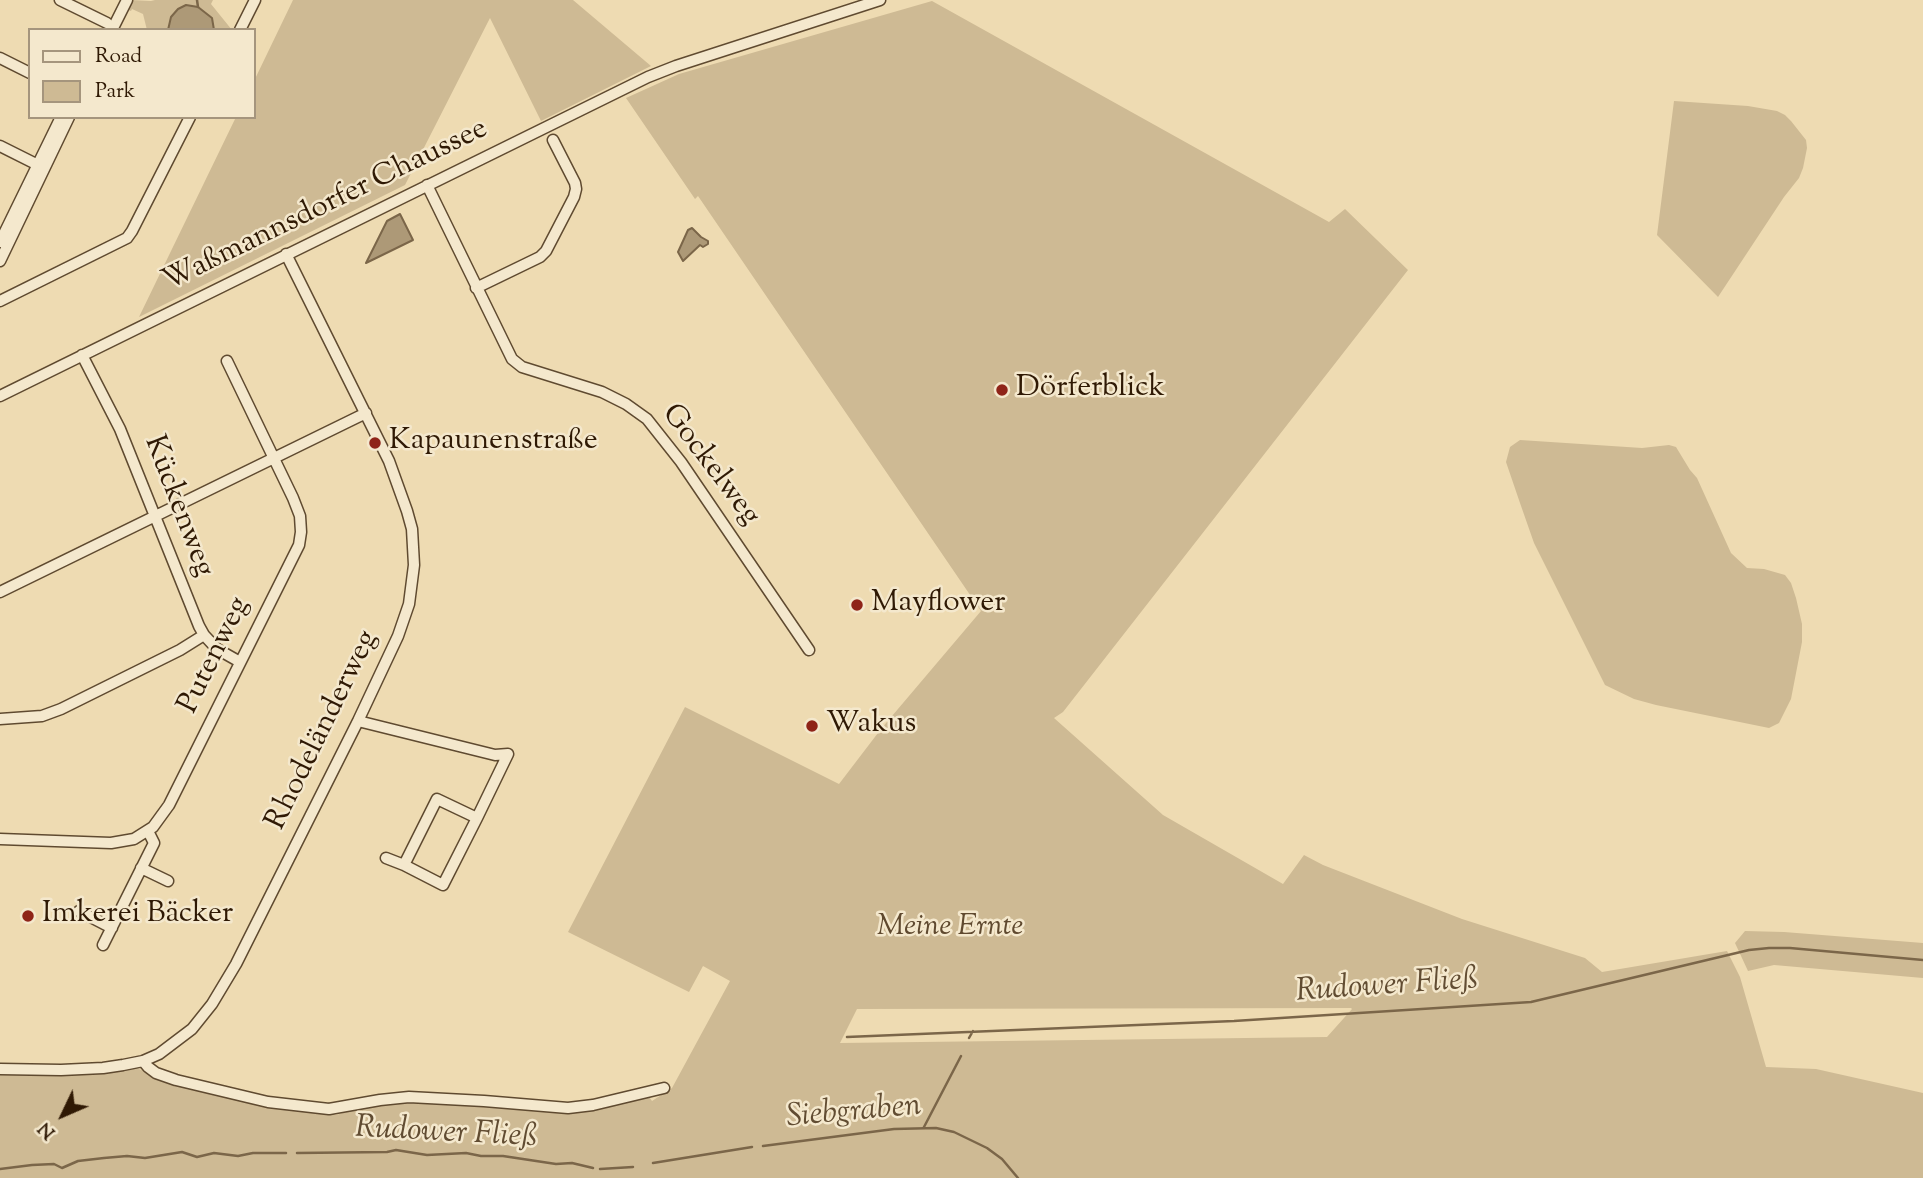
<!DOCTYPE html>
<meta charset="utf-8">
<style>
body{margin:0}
#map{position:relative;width:1923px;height:1178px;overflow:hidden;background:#eedbb2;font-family:"Sorts Mill Goudy",serif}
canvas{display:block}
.legend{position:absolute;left:28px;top:28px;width:228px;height:91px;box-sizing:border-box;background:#f4e8cd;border:2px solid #a5957d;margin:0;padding:9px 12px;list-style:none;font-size:21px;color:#2f1904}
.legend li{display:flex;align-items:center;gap:14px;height:35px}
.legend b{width:35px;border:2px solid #a5957d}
.north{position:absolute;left:28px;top:1080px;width:70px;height:70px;-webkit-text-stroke:5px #f4e8cd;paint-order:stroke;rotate:226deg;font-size:19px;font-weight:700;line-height:28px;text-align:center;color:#2f1904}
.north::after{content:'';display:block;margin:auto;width:24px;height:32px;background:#2f1904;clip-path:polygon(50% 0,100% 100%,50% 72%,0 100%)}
</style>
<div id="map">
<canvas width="1923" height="1178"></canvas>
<ul class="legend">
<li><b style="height:9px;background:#f4e8cd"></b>Road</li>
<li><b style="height:19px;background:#ceba94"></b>Park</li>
</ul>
<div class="north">N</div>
</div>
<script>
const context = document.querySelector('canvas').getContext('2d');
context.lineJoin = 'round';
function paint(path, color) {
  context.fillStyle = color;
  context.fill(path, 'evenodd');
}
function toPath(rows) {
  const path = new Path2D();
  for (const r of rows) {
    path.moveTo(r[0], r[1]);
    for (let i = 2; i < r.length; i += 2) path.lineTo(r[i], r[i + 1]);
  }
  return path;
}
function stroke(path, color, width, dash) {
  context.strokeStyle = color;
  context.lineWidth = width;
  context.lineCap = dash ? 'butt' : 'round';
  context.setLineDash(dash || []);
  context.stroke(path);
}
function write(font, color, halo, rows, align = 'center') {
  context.font = font + ' "Sorts Mill Goudy",serif';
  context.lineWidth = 5;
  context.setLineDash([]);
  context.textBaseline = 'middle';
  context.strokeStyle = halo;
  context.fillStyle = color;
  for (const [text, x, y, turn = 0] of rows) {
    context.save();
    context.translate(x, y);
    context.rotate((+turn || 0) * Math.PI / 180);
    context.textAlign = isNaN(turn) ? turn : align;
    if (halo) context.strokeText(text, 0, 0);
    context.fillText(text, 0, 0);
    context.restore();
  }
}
const green = toPath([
 [130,0,151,1,155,0,213,0,211,4,232,30,147,30,143,14,132,9,131,11,126,9],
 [293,0,573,0,651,66,541,121,490,18,405,185,139,317,236,117,254,117,254,81],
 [932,1,1329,222,1345,209,1408,270,1063,712,1054,718,1163,815,1283,884,1304,855,1323,865,1462,919,1585,958,1602,972,1727,951,1740,977,1766,1067,1816,1069,1923,1093,1923,1178,0,1178,0,1073,137,1068,167,1082,286,1110,336,1115,384,1101,485,1104,553,1112,577,1112,647,1094,652,1101,672,1088,730,981,703,966,689,992,568,932,685,707,839,784,881,729,981,611,698,196,695,199,626,98,679,74],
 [857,1009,1351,1008,1352,1009,1327,1037,840,1043],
 [1674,101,1748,106,1777,111,1785,115,1791,121,1806,140,1807,148,1803,168,1799,178,1784,197,1718,297,1657,235],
 [1520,440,1642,448,1669,445,1676,447,1690,470,1697,478,1731,553,1747,568,1764,569,1785,575,1791,583,1796,598,1802,624,1802,642,1791,699,1779,723,1769,728,1656,705,1634,699,1605,685,1534,543,1520,503,1506,462,1510,447],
 [1745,931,1784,932,1923,943,1923,978,1774,965,1748,971,1735,943]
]);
const water = toPath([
 [186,5,198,7,212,18,214,30,168,30,171,17,178,9,186,5],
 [400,214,413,240,366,263,387,221,400,214],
 [692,228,701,237,708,241,708,244,703,247,700,245,683,261,678,252,688,230,692,228]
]);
const stream = toPath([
 [197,0,198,7],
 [847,1037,1234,1021,1531,1002,1749,950,1769,948,1790,948,1923,960],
 [969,1038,973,1031],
 [924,1127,961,1056],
 [763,1146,894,1129,936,1128,954,1132,987,1148,1002,1159,1018,1178],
 [297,1153,387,1152,396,1150,427,1155,466,1153,481,1156,503,1156,556,1164,572,1163,593,1168],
 [653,1163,752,1147],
 [0,1169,32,1165,54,1164,62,1168,78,1161,104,1158,127,1156,145,1158,182,1152,197,1157,214,1153,238,1156,253,1153,286,1153],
 [600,1169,633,1167]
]);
const minor = toPath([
 [60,0,107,23],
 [112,30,127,0],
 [240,30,255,0],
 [0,58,30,73],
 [0,146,38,165],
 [427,185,512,359,522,367,602,392,626,404,647,419,681,462,809,650],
 [0,242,61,117],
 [0,261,69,117],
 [476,288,540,257,546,251,574,197,576,189,575,183,553,140],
 [0,301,127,238,132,231,190,117],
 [82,355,120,429,199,626,204,635,217,649,240,662],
 [0,396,648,77,676,66,880,0],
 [0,592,366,413],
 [0,719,42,716,61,709,180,650,204,635],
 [358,721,495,755,508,754,477,818,443,885,404,865,437,799,477,818],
 [0,839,111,843,134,839,153,827,169,805,299,545,301,532,300,516,293,498,227,361],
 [386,858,404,865],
 [141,868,168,881],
 [79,911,112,928],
 [103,945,154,843,148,831],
 [143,1061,148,1067,156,1073,176,1080,268,1102,329,1109,380,1100,409,1097,484,1101,568,1108,593,1105,664,1088],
 [0,1069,61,1070,103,1068,123,1065,143,1061,159,1054,192,1029,212,1004,236,964,358,721,398,636,409,604,414,565,412,529,407,511,389,461,286,254]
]);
const markers = [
 [1002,390,7,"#8f2418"],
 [375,443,7,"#8f2418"],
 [857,605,7,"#8f2418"],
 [812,726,7,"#8f2418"],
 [28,916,7,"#8f2418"]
];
const streetNames = [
 ["Waßmannsdorfer Chaussee",326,207,-26],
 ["Gockelweg",709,466,53],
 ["Kückenweg",177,507,69],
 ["Putenweg",216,656,-64],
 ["Rhodeländerweg",324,731,-64]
];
const poiNames = [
 ["Dörferblick",1016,390],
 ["Kapaunenstraße",389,443],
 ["Mayflower",871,605],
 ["Wakus",826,726],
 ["Imkerei Bäcker",42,916]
];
const parkNames = [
 ["Meine Ernte",950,929]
];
const waterNames = [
 ["Rudower Fließ",1387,988,-4],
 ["Siebgraben",854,1114,-5],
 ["Rudower Fließ",446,1135,3]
];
paint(green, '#ceba94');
paint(water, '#ad9977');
stroke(water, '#7b6649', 2);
stroke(stream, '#7b6649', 2.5);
stroke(minor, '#5f4a30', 13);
stroke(minor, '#f4e8cd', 10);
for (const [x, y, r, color] of markers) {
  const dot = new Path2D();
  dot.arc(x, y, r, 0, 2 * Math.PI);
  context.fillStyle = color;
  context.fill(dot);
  stroke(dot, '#f4e8cd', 2.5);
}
write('30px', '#2f1904', '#f4e8cd', streetNames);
write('30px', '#2f1904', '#f4e8cd', poiNames, 'left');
write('italic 30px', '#5f492f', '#f4e8cd', parkNames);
write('italic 32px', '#614c32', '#f4e8cd', waterNames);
</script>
